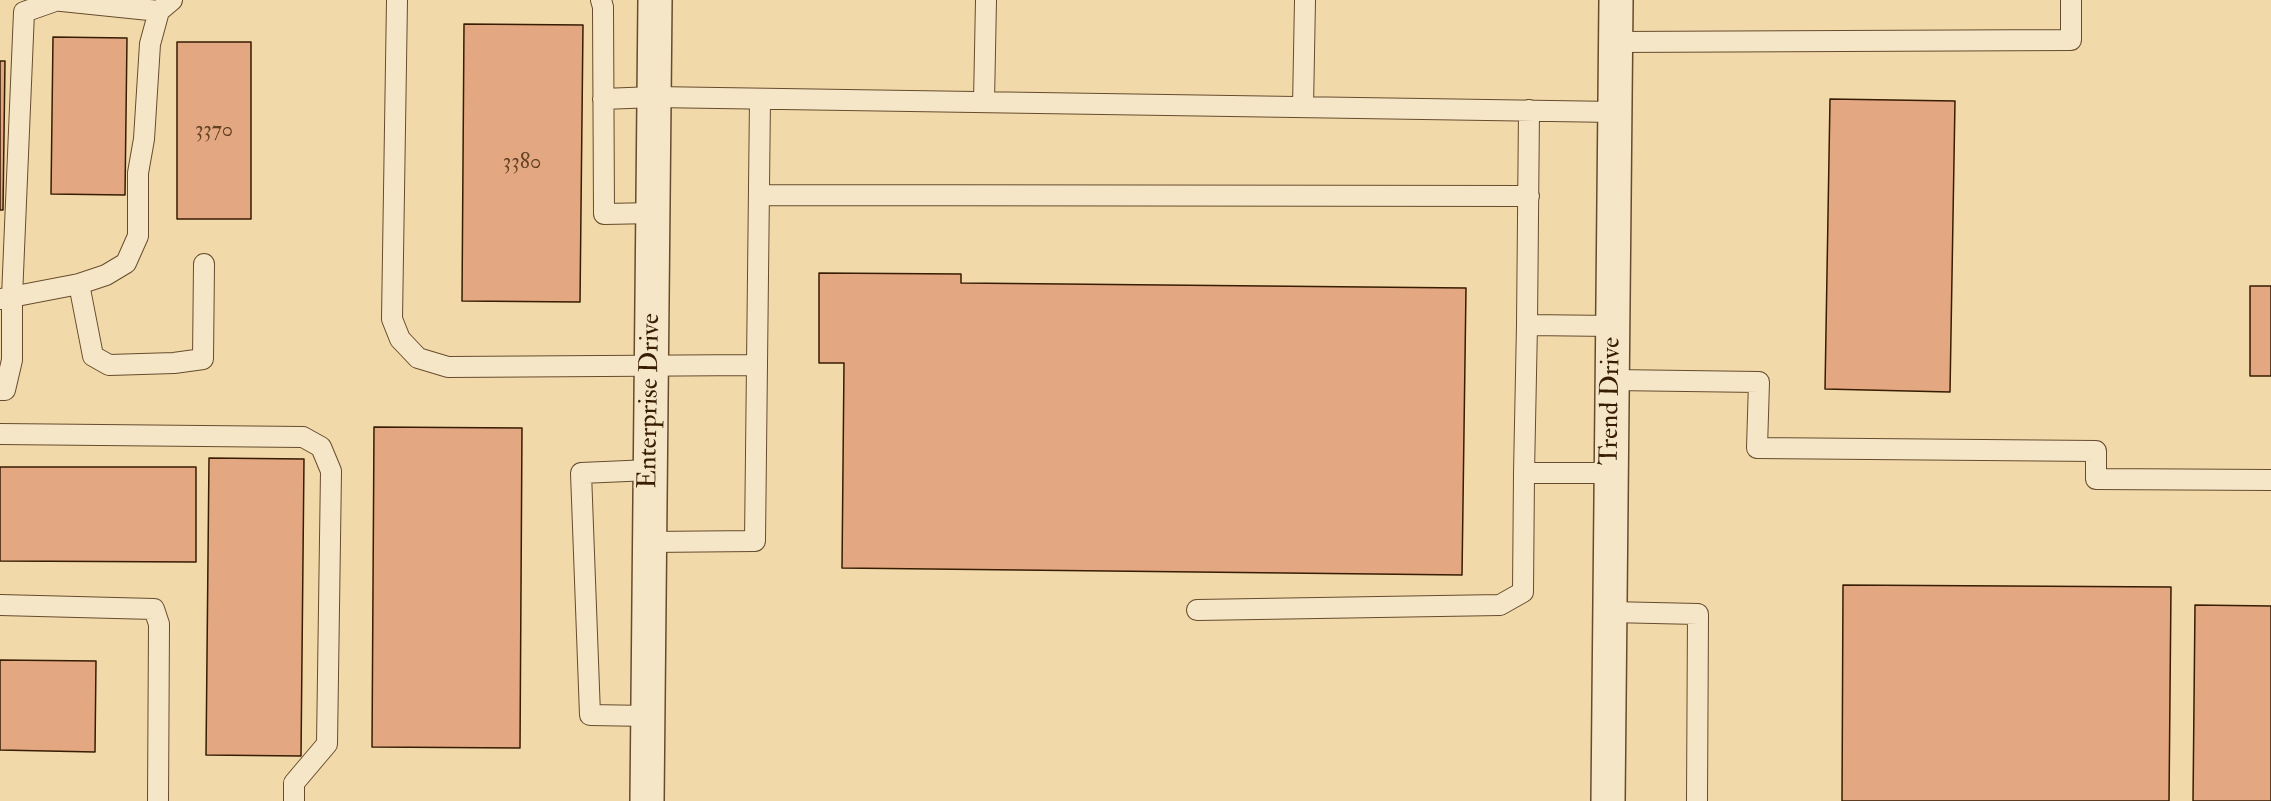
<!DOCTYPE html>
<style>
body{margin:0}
canvas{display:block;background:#f1d9aa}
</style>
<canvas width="2271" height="801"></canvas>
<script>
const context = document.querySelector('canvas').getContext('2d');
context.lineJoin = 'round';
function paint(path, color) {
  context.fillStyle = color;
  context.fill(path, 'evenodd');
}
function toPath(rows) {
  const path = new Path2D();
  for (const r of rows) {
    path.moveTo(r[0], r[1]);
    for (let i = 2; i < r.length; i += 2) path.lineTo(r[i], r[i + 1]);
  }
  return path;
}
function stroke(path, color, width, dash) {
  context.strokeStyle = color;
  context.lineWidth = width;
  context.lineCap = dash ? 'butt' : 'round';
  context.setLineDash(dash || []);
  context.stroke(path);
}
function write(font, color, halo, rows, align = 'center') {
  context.font = font + ' "IM FELL Double Pica",serif';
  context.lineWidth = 4.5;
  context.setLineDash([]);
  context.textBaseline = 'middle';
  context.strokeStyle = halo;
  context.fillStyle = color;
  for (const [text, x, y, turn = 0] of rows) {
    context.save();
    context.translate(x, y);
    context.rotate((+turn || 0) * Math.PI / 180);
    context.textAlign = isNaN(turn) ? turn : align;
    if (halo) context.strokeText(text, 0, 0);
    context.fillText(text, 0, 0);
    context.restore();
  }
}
const building = toPath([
 [464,24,583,25,580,302,462,301,464,24],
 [53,37,127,38,125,195,51,194,53,37],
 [177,42,251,42,251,219,177,219,177,42],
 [0,61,5,61,3,210,0,210,0,61],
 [1830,99,1955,101,1950,392,1825,389,1830,99],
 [819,273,961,274,961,283,1466,288,1462,575,842,568,844,363,819,363,819,273],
 [2250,286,2271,286,2271,376,2250,376,2250,286],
 [374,427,522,428,520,748,372,747,374,427],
 [209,458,304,459,301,756,206,755,209,458],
 [0,467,196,467,196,562,0,561,0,467],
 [1843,585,2171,587,2169,801,1842,801,1843,585],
 [2195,605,2271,606,2271,801,2193,801,2195,605],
 [0,660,96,661,95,752,0,750,0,660]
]);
const service = toPath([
 [52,0,159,11],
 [397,0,392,319,400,339,418,358,448,367,756,365],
 [601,0,603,7,604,214,654,213],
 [1616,42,2071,40,2071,0],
 [603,99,654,97,1615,112],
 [984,102,986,0],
 [1303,107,1305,0],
 [759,195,1529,196],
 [79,284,93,356,109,365,174,363,203,359,204,264],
 [1,299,79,284,106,275,126,263,138,236,138,173,144,139,150,44,159,11,172,0],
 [1527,325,1529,110],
 [1613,380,1759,382,1757,448,2096,451,2096,479,2271,480],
 [0,390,5,390,12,360,12,297,24,12,58,0],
 [0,434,303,437,321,447,331,471,327,744,294,783,294,801],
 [1611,473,1524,473,1527,325,1613,326],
 [649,542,755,541,760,99],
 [0,605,154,609,159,624,158,801],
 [1197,610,1500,605,1523,592,1524,473],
 [1610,612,1698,614,1697,801],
 [648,716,590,715,581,473,650,470]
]);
const minor = toPath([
 [647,801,655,0],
 [1608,801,1616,0]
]);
const numberNames = [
 ["3370",214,131],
 ["3380",522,163]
];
const streetNames = [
 ["Enterprise Drive",651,401,-89],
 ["Trend Drive",1612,401,-89]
];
paint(building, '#e3a782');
stroke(building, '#371d02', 1.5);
stroke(service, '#664c2c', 22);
stroke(minor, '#664c2c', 36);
stroke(service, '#f6e6c8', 20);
stroke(minor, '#f6e6c8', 33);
write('22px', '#624022', null, numberNames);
write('26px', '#371d02', '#f6e6c8', streetNames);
</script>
